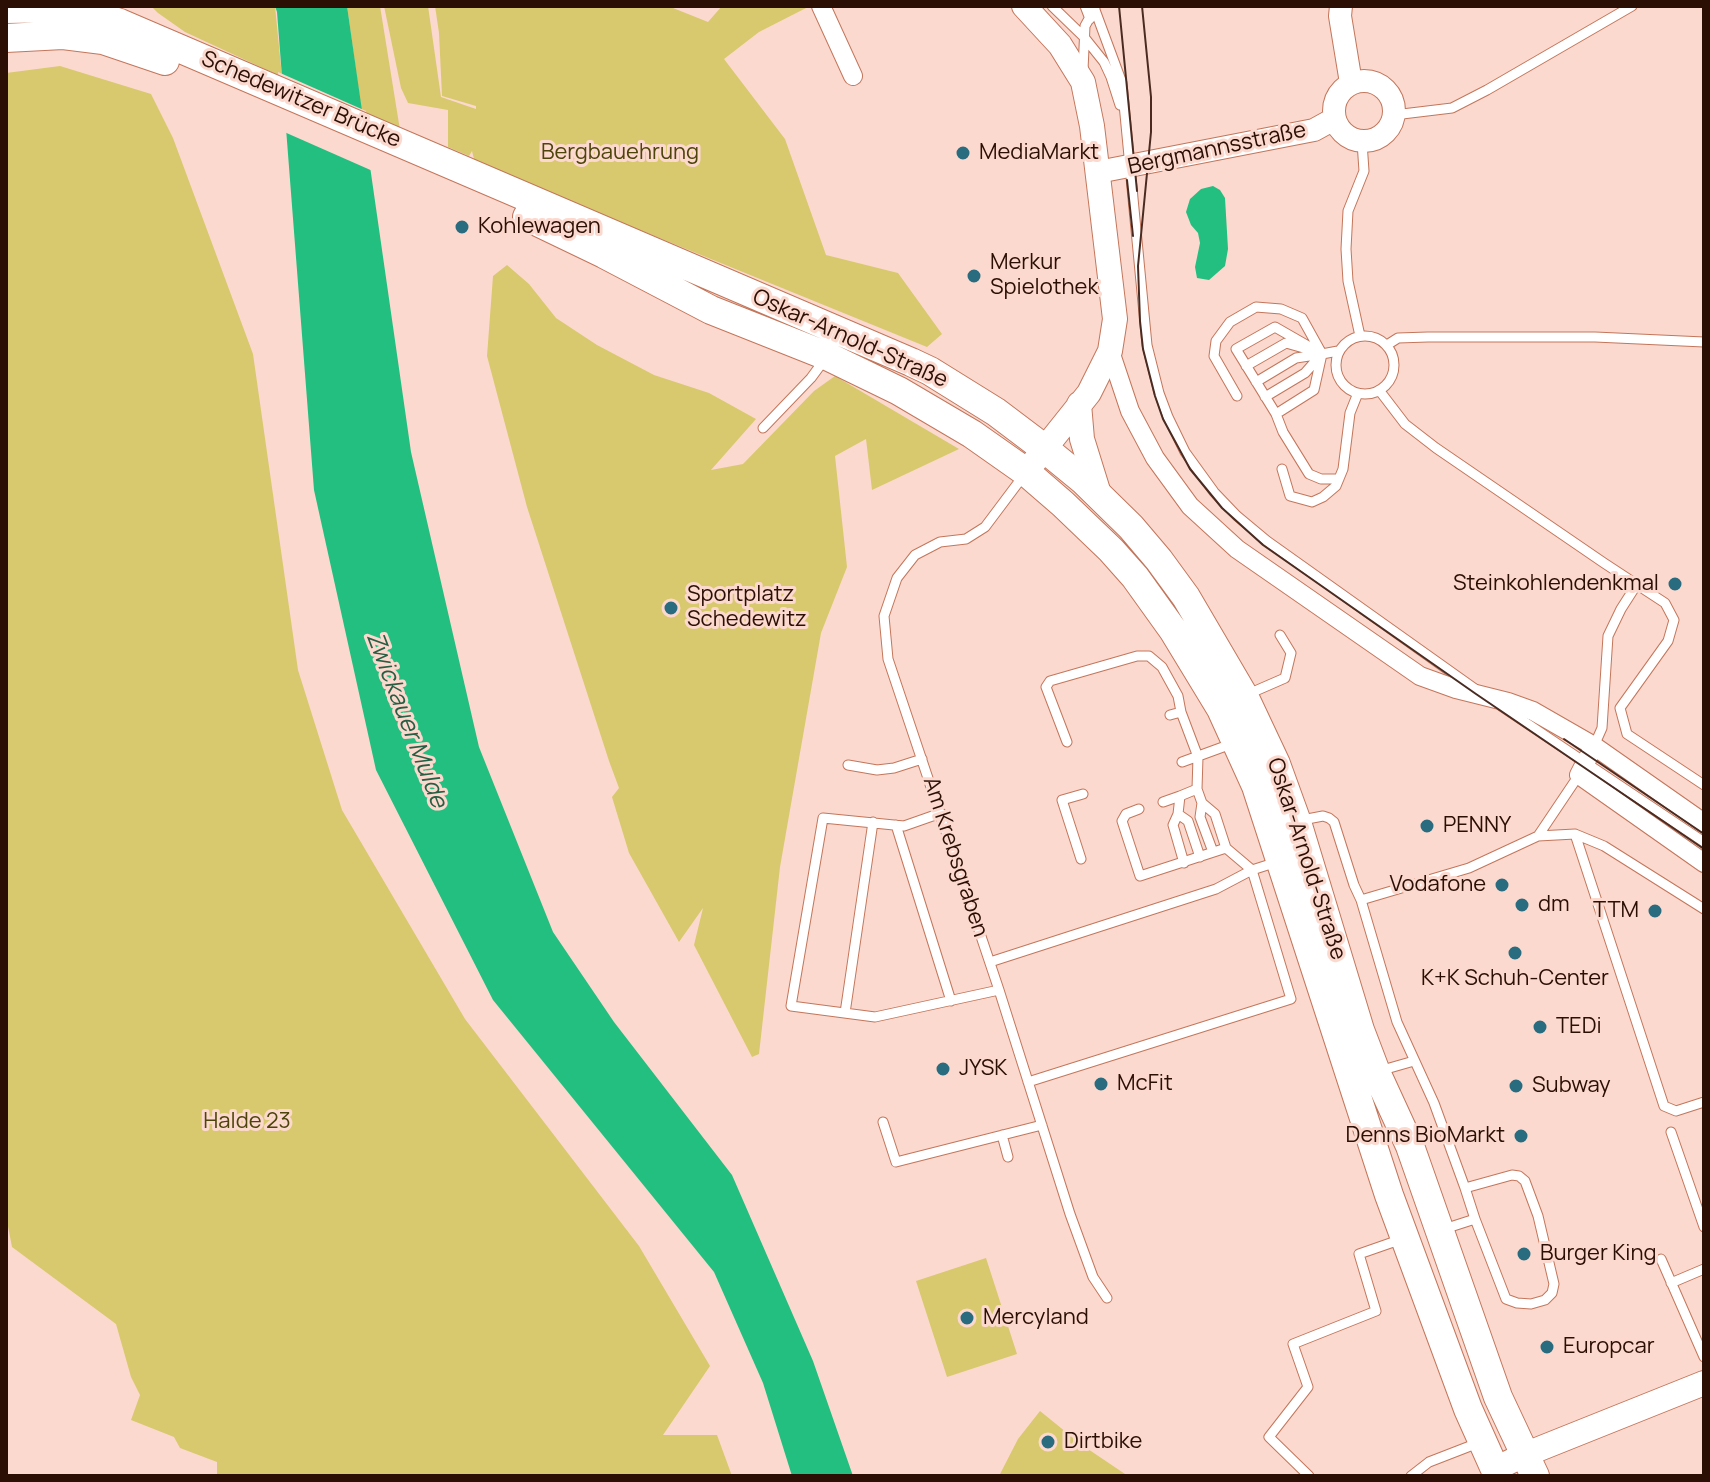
<!DOCTYPE html>
<meta charset="utf-8">
<style>
body{margin:0}
#map{position:relative;width:1710px;height:1482px;overflow:hidden;background:#fcd9ce;font-family:Manrope,sans-serif}
canvas{display:block}
.frame{position:absolute;inset:0;border:8px solid #2b0e04;pointer-events:none}
</style>
<div id="map">
<canvas width="1710" height="1482"></canvas>
<div class="frame"></div>
</div>
<script>
const context = document.querySelector('canvas').getContext('2d');
context.lineJoin = 'round';
function paint(path, color) {
  context.fillStyle = color;
  context.fill(path, 'evenodd');
}
function toPath(rows) {
  const path = new Path2D();
  for (const r of rows) {
    if (r.length === 3) {
      path.moveTo(r[0] + r[2], r[1]);
      path.arc(r[0], r[1], r[2], 0, 2 * Math.PI);
      continue;
    }
    path.moveTo(r[0], r[1]);
    for (let i = 2; i < r.length; i += 2) path.lineTo(r[i], r[i + 1]);
  }
  return path;
}
function stroke(path, color, width, dash) {
  context.strokeStyle = color;
  context.lineWidth = width;
  context.lineCap = dash ? 'butt' : 'round';
  context.setLineDash(dash || []);
  context.stroke(path);
}
function write(font, color, halo, rows, align = 'center') {
  context.font = font + ' Manrope,sans-serif';
  context.lineWidth = 6;
  context.setLineDash([]);
  context.textBaseline = 'middle';
  context.strokeStyle = halo;
  context.fillStyle = color;
  for (const [text, x, y, turn = 0] of rows) {
    context.save();
    context.translate(x, y);
    context.rotate((+turn || 0) * Math.PI / 180);
    context.textAlign = isNaN(turn) ? turn : align;
    if (halo) context.strokeText(text, 0, 0);
    context.fillText(text, 0, 0);
    context.restore();
  }
}
const green = toPath([
 [151,6,275,6,282,77,185,32,158,13],
 [347,6,380,6,400,130,362,114],
 [384,6,428,6,441,97,476,109,476,106,442,96,439,33,435,6,668,6,708,22,722,6,810,6,759,32,724,59,785,139,826,255,898,273,942,334,927,347,475,163,472,151,469,156,448,147,448,110,408,103,401,88],
 [60,66,151,94,173,138,253,354,298,670,342,810,465,1019,639,1246,710,1366,663,1435,717,1435,732,1476,217,1476,217,1462,180,1448,174,1437,131,1420,140,1395,131,1377,116,1324,12,1247,6,1216,6,73],
 [507,265,529,284,556,318,597,345,654,375,709,393,756,419,711,470,743,464,814,391,835,376,959,449,872,490,866,439,835,456,847,567,821,633,780,867,759,1054,752,1057,694,945,703,908,679,942,629,853,612,797,619,788,609,761,527,507,487,356,493,276],
 [986,1258,1017,1354,947,1377,916,1281],
 [1040,1411,1082,1445,1128,1476,999,1476,1018,1439]
]);
const water = toPath([
 [275,6,347,6,411,452,479,747,553,932,614,1022,732,1175,813,1361,853,1476,792,1476,763,1383,714,1272,493,1000,376,770,314,490,277,12],
 [1213,186,1220,190,1225,198,1228,249,1225,266,1209,280,1197,278,1195,267,1200,243,1198,233,1191,225,1186,212,1190,199,1201,189]
]);
const pier = toPath([
 [278,72,366,111,375,172,282,131]
]);
const service = toPath([
 [1052,6,1084,37,1104,62,1111,77,1120,105],
 [1085,6,1090,19],
 [1095,10,1122,83,1147,345,1159,393,1168,417,1185,452,1214,492,1237,516,1267,541,1475,689],
 [1083,70,1085,26,1095,8],
 [1394,115,1452,108,1487,90,1632,6],
 [1365,365,29],
 [1360,336,1348,281,1346,249,1348,211,1364,171,1362,142],
 [1387,345,1398,338,1428,337,1595,337,1704,342],
 [1322,354,1275,327,1236,349,1276,414,1283,432,1309,474,1321,479,1339,479],
 [1246,366,1286,343,1307,349],
 [1256,382,1296,358,1322,354],
 [1379,390,1405,424,1436,448,1604,563,1665,603,1674,620,1668,641,1620,708,1627,734,1704,785],
 [1237,396,1214,356,1216,341,1230,322,1256,307,1281,309,1302,318,1322,354,1338,351],
 [1265,397,1305,373,1320,356],
 [1276,414,1314,390,1322,354],
 [763,428,811,378,825,359],
 [1282,469,1290,496,1312,502,1323,497,1336,486,1343,469,1350,413,1358,393],
 [1024,475,985,527,966,539,940,542,915,555,897,578,884,616,888,659,999,990,1070,1214,1093,1277,1107,1298],
 [1246,695,1285,678,1291,653,1280,635],
 [1501,706,1704,842],
 [1170,715,1181,712,1198,757,1197,789,1202,803,1215,814,1226,848],
 [1067,742,1046,687,1050,681,1137,656,1149,656,1162,667,1178,696,1181,712],
 [1594,746,1602,728,1608,636,1621,609,1637,584],
 [1182,762,1234,743],
 [848,765,877,770,894,768,922,759],
 [1197,789,1180,796,1178,814,1188,821,1200,857],
 [1163,802,1180,796],
 [1202,803,1200,817,1213,852],
 [941,813,904,826,823,818,791,1006,875,1017,999,990],
 [1178,814,1173,825,1184,863],
 [1302,820,1323,816,1329,818,1334,822,1354,885,1361,900],
 [896,825,951,1001],
 [1575,834,1604,846,1704,909],
 [1538,836,1579,775],
 [1081,859,1062,800,1083,794],
 [990,962,1216,889,1252,870,1277,862],
 [845,1013,873,822],
 [1379,1071,1414,1061],
 [1028,1082,1291,999,1252,870,1226,848,1140,876,1122,821,1126,814,1139,809],
 [883,1122,896,1162,1042,1125],
 [1671,1132,1704,1227],
 [1002,1135,1008,1157],
 [1465,1188,1434,1103,1397,1022,1361,900,1469,868,1538,836,1575,834,1664,1106,1676,1111,1704,1102],
 [1444,1229,1475,1219,1506,1299,1517,1303,1531,1304,1545,1300,1552,1293,1554,1284,1538,1216,1525,1181,1519,1176,1512,1175,1465,1188,1475,1219],
 [1661,1259,1704,1357],
 [1671,1283,1704,1269],
 [1309,1476,1269,1437,1308,1387,1293,1344,1376,1311,1359,1254,1402,1239],
 [1411,1476,1429,1462,1478,1443]
]);
const minor = toPath([
 [821,6,853,76],
 [1110,351,1130,411,1155,458,1190,506,1237,549,1420,676,1456,689,1508,702,1533,711,1594,746,1704,823],
 [1594,746,1579,775,1704,863]
]);
const tertiary = toPath([
 [1341,6,1340,16,1351,83],
 [1364,111,30],
 [1098,172,1314,130,1334,119]
]);
const secondary = toPath([
 [1024,6,1060,45,1083,82,1092,126,1115,319,1110,351,1089,393,1026,472],
 [1079,404,1082,439,1100,497],
 [1495,1469,1524,1455,1704,1383]
]);
const primary = toPath([
 [6,9,61,8,84,12,120,23,911,362,930,371,996,412,1045,449,1084,481,1131,527,1159,560,1186,597,1244,696,1276,764,1297,822,1360,1030,1376,1072,1410,1146,1498,1397,1535,1476],
 [6,38,63,35,103,40,165,61],
 [527,217,604,254,711,310,827,356,899,391,972,434,1026,472,1063,504,1111,550,1135,577,1173,630,1221,709,1256,786,1389,1195,1468,1409,1498,1476]
]);
const tram = toPath([
 [1119,6,1137,191],
 [1142,6,1151,97,1151,132,1138,266,1140,321,1143,349,1155,396,1163,419,1190,469,1222,508,1263,545,1476,694,1704,849],
 [1127,180,1133,236],
 [1564,739,1704,834]
]);
const markers = [
 [963,153,8,"#2a6c7f"],
 [462,227,8,"#2a6c7f"],
 [974,276,8,"#2a6c7f"],
 [1675,584,8,"#2a6c7f"],
 [671,608,8,"#2a6c7f"],
 [1427,826,8,"#2a6c7f"],
 [1502,885,8,"#2a6c7f"],
 [1522,905,8,"#2a6c7f"],
 [1655,911,8,"#2a6c7f"],
 [1515,953,8,"#2a6c7f"],
 [1540,1027,8,"#2a6c7f"],
 [943,1069,8,"#2a6c7f"],
 [1101,1084,8,"#2a6c7f"],
 [1516,1086,8,"#2a6c7f"],
 [1521,1136,8,"#2a6c7f"],
 [1524,1254,8,"#2a6c7f"],
 [967,1318,8,"#2a6c7f"],
 [1547,1347,8,"#2a6c7f"],
 [1048,1442,8,"#2a6c7f"]
];
const streetNames = [
 ["Schedewitzer Brücke",301,100,23],
 ["Bergmannsstraße",1217,149,-12],
 ["Oskar-Arnold-Straße",850,339,24],
 ["Am Krebsgraben",955,857,72],
 ["Oskar-Arnold-Straße",1306,859,72]
];
const parkNames = [
 ["Bergbauehrung",620,153],
 ["Halde 23",247,1122]
];
const poiNames = [
 ["MediaMarkt",979,153],
 ["Kohlewagen",478,227],
 ["Merkur",990,263],
 ["Spielothek",990,288],
 ["Steinkohlendenkmal",1659,584,"right"],
 ["Sportplatz",687,595],
 ["Schedewitz",687,620],
 ["PENNY",1443,826],
 ["Vodafone",1486,885,"right"],
 ["dm",1538,905],
 ["TTM",1639,911,"right"],
 ["K+K Schuh-Center",1515,979,"center"],
 ["TEDi",1556,1027],
 ["JYSK",959,1069],
 ["McFit",1117,1084],
 ["Subway",1532,1086],
 ["Denns BioMarkt",1505,1136,"right"],
 ["Burger King",1540,1254],
 ["Mercyland",983,1318],
 ["Europcar",1563,1347],
 ["Dirtbike",1064,1442]
];
const waterNames = [
 ["Zwickauer Mulde",406,720,69]
];
paint(green, '#d8c96e');
paint(water, '#23bf80');
paint(pier, '#fcd9ce');
stroke(service, '#c3765b', 11);
stroke(minor, '#c3765b', 20);
stroke(tertiary, '#c3765b', 24);
stroke(secondary, '#c3765b', 26);
stroke(primary, '#c3765b', 30);
stroke(service, '#fff', 9);
stroke(minor, '#fff', 18);
stroke(tertiary, '#fff', 22);
stroke(secondary, '#fff', 24);
stroke(primary, '#fff', 28);
stroke(tram, '#492b21', 2);
for (const [x, y, r, color] of markers) {
  const dot = new Path2D();
  dot.arc(x, y, r, 0, 2 * Math.PI);
  context.fillStyle = color;
  context.fill(dot);
  stroke(dot, '#fcd9ce', 3);
}
write('22px', '#2b0e04', '#fcd9ce', streetNames);
write('22px', '#4d440a', '#fcd9ce', parkNames);
write('22px', '#2b0e04', '#fcd9ce', poiNames, 'left');
write('italic 24px', '#275e43', '#fcd9ce', waterNames);
</script>
